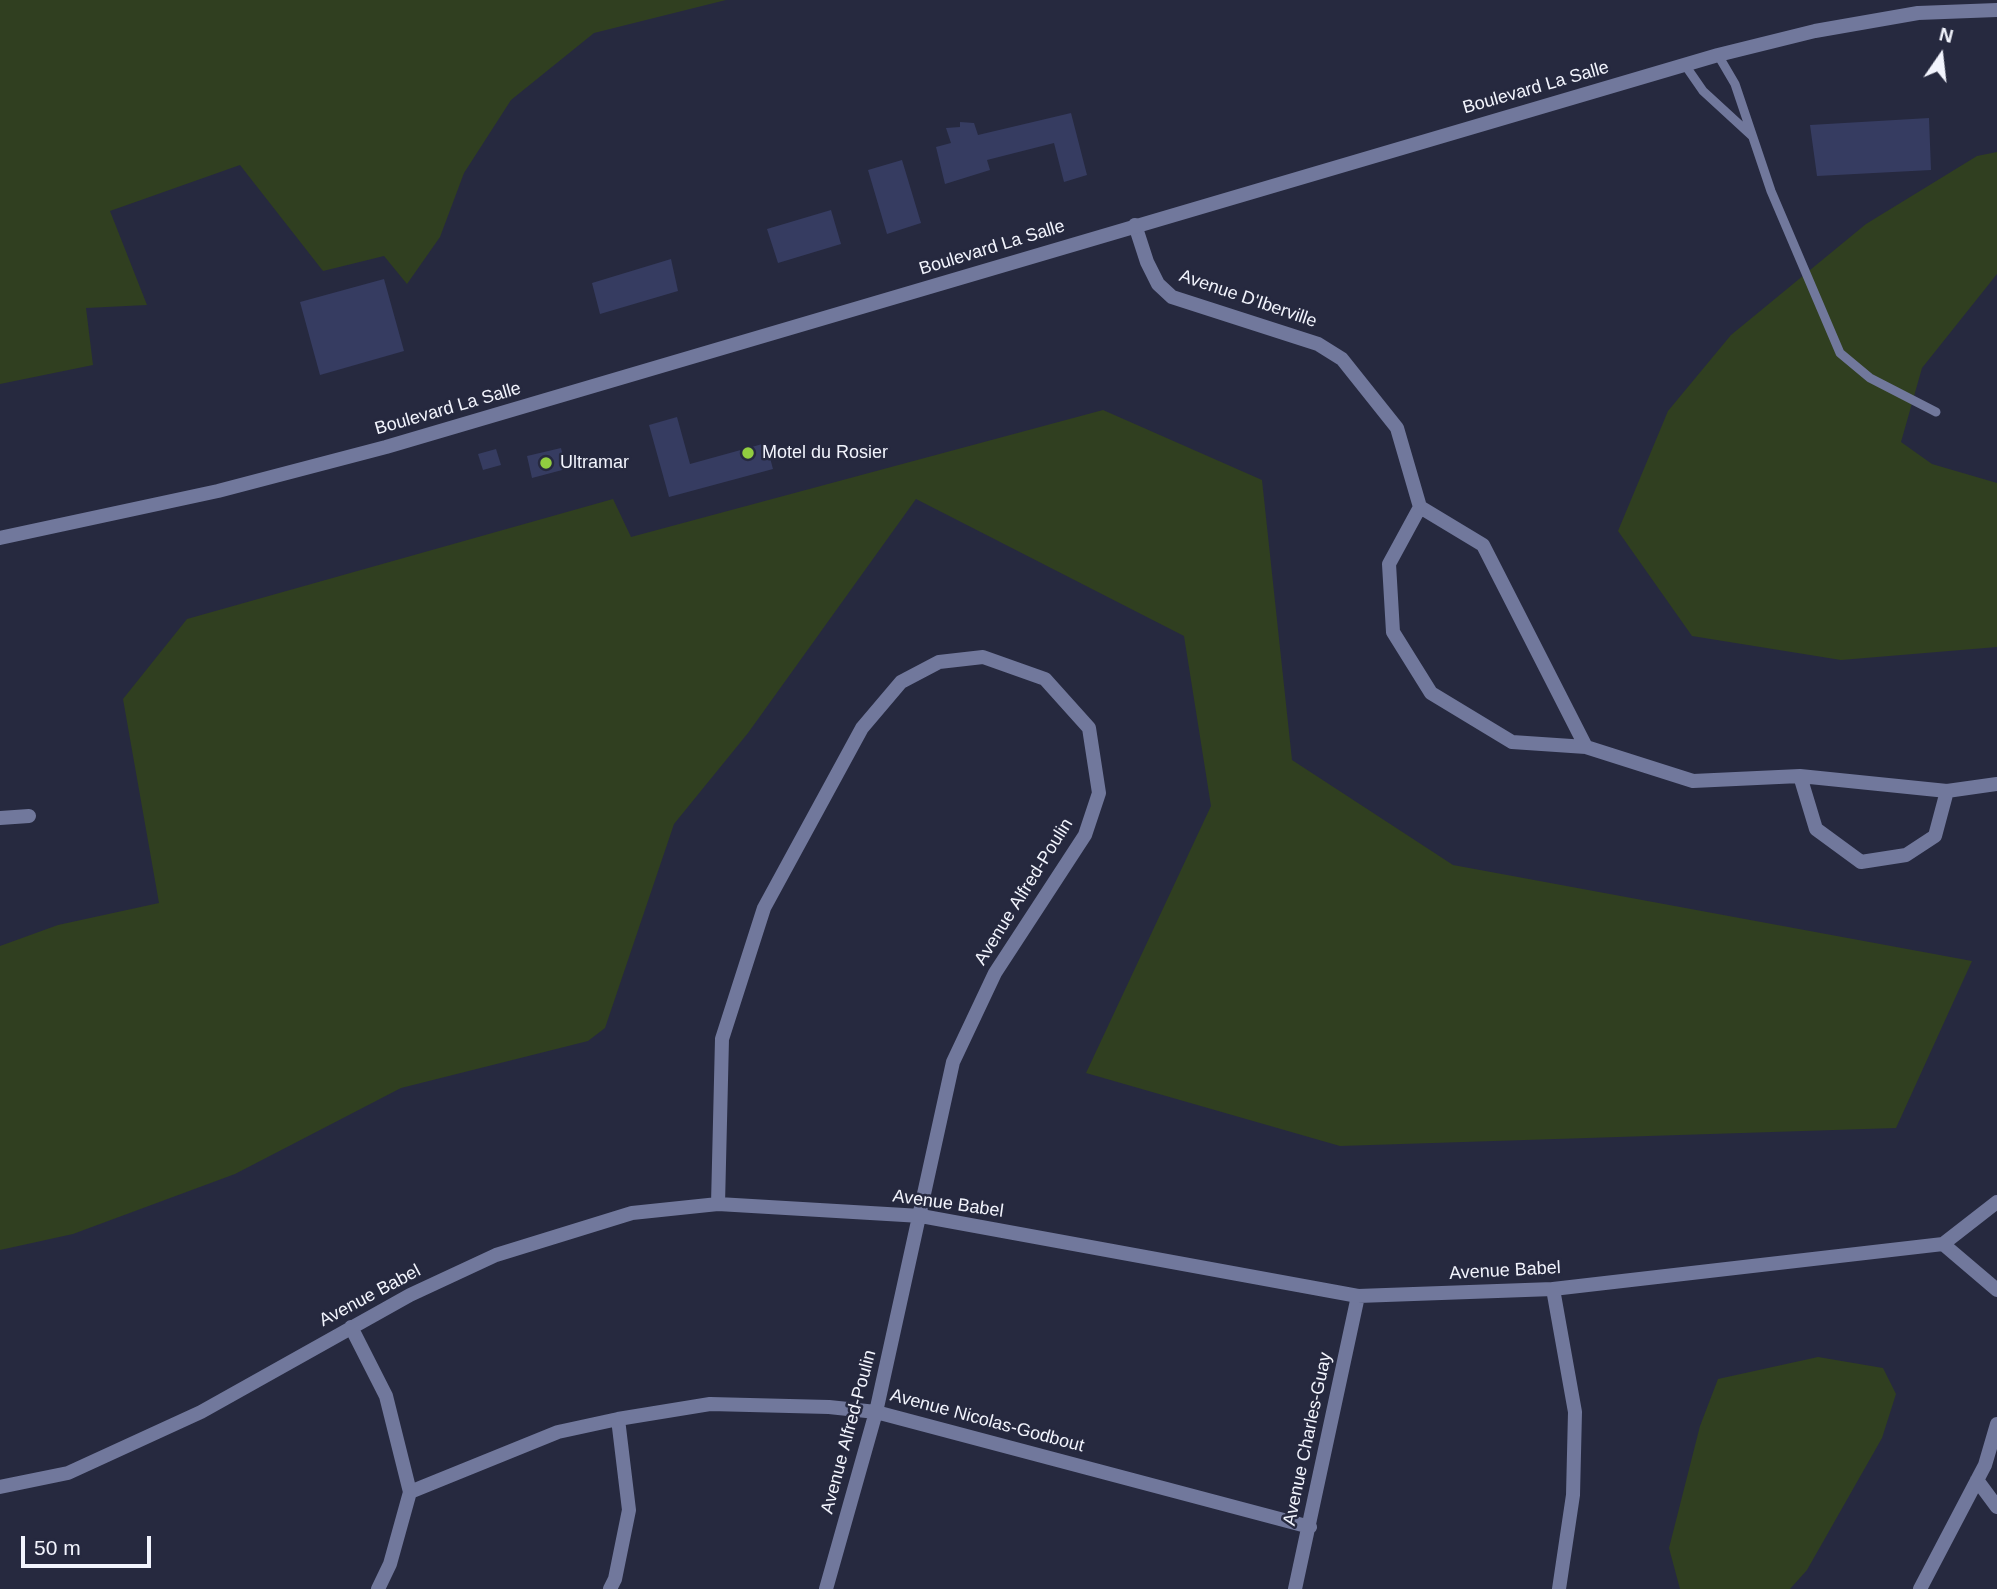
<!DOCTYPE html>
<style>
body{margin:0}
#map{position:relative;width:1997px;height:1589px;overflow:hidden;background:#26293f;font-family:Arial,sans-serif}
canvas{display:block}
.north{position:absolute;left:1906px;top:21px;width:70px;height:70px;-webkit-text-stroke:5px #26293f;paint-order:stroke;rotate:14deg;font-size:19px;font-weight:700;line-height:28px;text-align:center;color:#f2f4fd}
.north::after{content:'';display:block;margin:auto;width:24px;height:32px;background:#f2f4fd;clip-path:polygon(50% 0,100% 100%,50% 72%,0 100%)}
.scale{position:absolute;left:21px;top:1536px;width:130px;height:32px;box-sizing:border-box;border:4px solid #f2f4fd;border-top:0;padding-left:9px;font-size:21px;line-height:24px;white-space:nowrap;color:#f2f4fd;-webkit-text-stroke:5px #26293f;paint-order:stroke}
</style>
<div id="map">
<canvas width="1997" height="1589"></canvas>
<div class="north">N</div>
<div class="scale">50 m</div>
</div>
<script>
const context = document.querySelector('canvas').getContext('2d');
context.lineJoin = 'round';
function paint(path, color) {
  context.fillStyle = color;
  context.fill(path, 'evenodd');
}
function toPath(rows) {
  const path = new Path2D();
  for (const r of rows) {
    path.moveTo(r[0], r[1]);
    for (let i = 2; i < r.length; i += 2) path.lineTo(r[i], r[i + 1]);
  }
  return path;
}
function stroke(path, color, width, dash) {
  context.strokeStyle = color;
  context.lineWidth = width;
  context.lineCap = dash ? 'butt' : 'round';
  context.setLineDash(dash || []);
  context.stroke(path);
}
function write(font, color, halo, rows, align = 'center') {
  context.font = font + ' Arial,sans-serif';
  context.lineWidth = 5;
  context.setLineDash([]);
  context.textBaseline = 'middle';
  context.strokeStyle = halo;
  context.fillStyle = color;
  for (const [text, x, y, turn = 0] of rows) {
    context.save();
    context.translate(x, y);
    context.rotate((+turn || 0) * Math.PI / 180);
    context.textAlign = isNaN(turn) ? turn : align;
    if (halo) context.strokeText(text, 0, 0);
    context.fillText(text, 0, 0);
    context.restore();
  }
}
const green = toPath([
 [0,0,726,0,594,33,511,100,464,173,440,237,407,284,384,256,323,271,240,165,110,211,147,305,86,308,93,365,0,384],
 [1997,152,1997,274,1922,368,1901,442,1932,464,1997,483,1997,647,1841,660,1692,636,1618,531,1668,411,1731,335,1866,224,1977,156],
 [1103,410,1262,480,1292,760,1453,865,1972,961,1896,1128,1340,1146,1086,1073,1211,806,1184,636,916,499,748,733,674,824,605,1028,588,1041,401,1088,235,1174,73,1234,0,1250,0,946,58,925,159,903,123,699,187,619,613,499,631,537],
 [1818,1357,1883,1368,1896,1394,1882,1438,1807,1570,1790,1589,1680,1589,1669,1548,1700,1426,1718,1379]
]);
const building = toPath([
 [1071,113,1087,175,1064,182,1054,143,987,160,990,170,945,184,936,147,951,143,946,128,960,127,960,122,974,123,978,135],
 [1929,118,1931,170,1817,176,1810,125],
 [902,160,921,223,887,234,868,170],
 [831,210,841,244,778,263,767,229],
 [671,259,678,291,600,314,592,283],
 [384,279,404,351,320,375,300,302],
 [677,417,690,464,766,443,773,469,669,497,649,425],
 [561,448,566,469,532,478,527,456],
 [496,449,501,465,483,470,478,454]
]);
const service = toPath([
 [1718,55,1735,84,1771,191,1840,353,1870,378,1936,412],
 [1685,65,1703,91,1752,136]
]);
const minor = toPath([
 [1135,225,1147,262,1158,284,1172,297,1318,344,1342,359,1397,428,1420,507,1483,545,1586,747,1693,781,1800,776,1947,791,1997,784],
 [1420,507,1389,564,1393,632,1431,693,1512,742,1586,747],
 [1800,776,1816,829,1861,862,1906,855,1935,836,1947,791],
 [0,818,29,816],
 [718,1204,722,1039,764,908,862,728,901,682,939,662,983,657,1045,679,1089,728,1099,793,1085,835,995,973,953,1062,876,1412,826,1589],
 [1943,1244,1997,1290],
 [1553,1289,1575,1412,1573,1495,1559,1589],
 [351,1327,386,1396,410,1492,390,1564,378,1589],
 [1977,1480,1997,1507],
 [0,1487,68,1473,201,1412,410,1295,496,1255,632,1213,718,1204,921,1216,1358,1296,1553,1289,1943,1244,1997,1202],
 [410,1492,558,1432,618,1419,710,1404,829,1407,876,1412,1310,1527],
 [610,1589,615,1579,629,1510,618,1419],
 [1295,1589,1358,1296],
 [1920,1589,1985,1465,1997,1424]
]);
const tertiary = toPath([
 [0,538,218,491,386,447,1718,55,1815,31,1918,13,1997,10]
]);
const markers = [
 [748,453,7,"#91cd40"],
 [546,463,7,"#91cd40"]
];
const streetNames = [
 ["Boulevard La Salle",1536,88,-16],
 ["Boulevard La Salle",992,248,-17],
 ["Avenue D'Iberville",1248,299,19],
 ["Boulevard La Salle",448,409,-16],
 ["Avenue Alfred-Poulin",1024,892,-58],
 ["Avenue Babel",948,1204,8],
 ["Avenue Babel",1505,1271,-3],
 ["Avenue Babel",370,1296,-28],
 ["Avenue Nicolas-Godbout",987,1421,15],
 ["Avenue Alfred-Poulin",849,1432,-75],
 ["Avenue Charles-Guay",1308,1439,-78]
];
const poiNames = [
 ["Motel du Rosier",762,453],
 ["Ultramar",560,463]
];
paint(green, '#303f20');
paint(building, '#363c61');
stroke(service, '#71789c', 9);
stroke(minor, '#71789c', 14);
stroke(tertiary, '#71789c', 14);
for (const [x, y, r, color] of markers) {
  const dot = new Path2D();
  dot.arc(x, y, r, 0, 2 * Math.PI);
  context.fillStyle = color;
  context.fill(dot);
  stroke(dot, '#26293f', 2.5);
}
write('18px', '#f2f4fd', '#26293f', streetNames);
write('18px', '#f2f4fd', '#26293f', poiNames, 'left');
</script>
